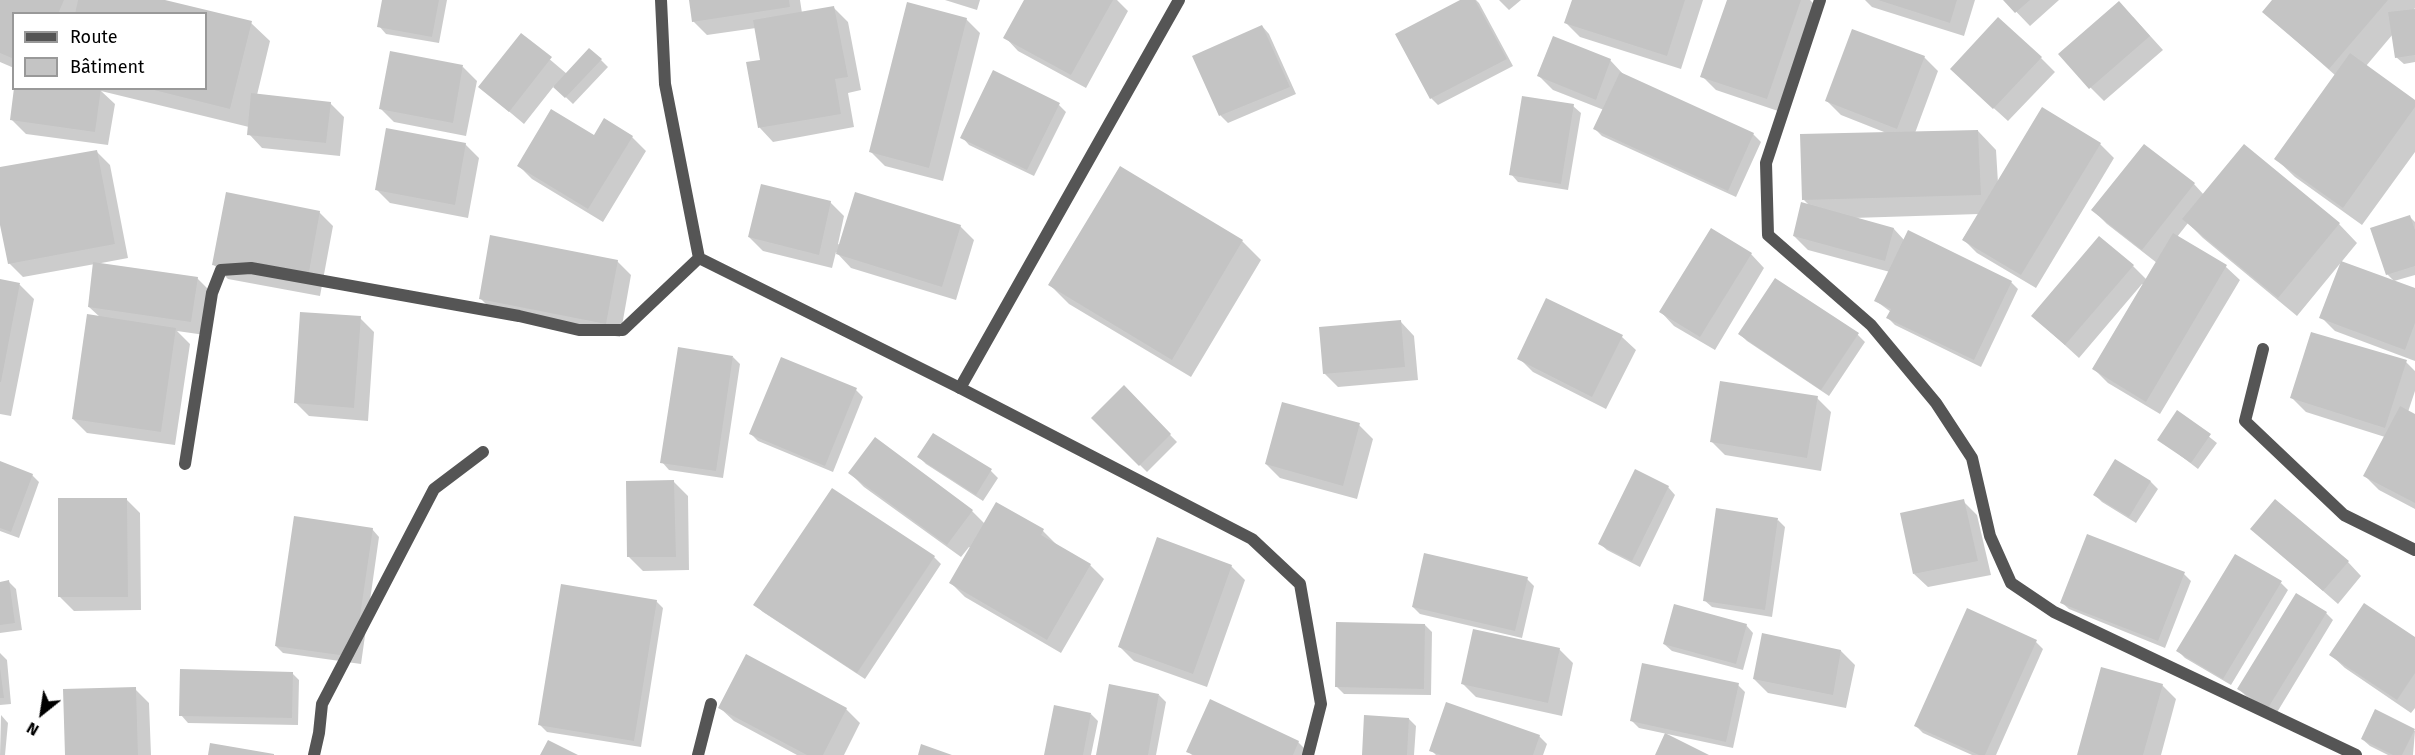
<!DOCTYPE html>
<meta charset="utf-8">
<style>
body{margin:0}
#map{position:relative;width:2415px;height:755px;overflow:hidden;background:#fff;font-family:"Fira Sans",sans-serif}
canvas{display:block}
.legend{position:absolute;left:12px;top:12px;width:195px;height:78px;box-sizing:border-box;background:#fff;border:2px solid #999;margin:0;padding:8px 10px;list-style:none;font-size:18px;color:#000}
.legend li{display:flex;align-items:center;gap:12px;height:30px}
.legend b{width:30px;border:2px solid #999}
.north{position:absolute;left:12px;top:683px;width:60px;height:60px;-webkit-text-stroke:4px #fff;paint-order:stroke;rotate:210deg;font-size:16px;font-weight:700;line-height:24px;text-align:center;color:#000}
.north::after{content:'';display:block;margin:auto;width:21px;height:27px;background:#000;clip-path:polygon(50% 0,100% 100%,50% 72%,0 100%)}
</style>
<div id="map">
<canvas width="2415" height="755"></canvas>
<ul class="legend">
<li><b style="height:8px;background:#555"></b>Route</li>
<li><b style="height:16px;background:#c4c4c4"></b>Bâtiment</li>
</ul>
<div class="north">N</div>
</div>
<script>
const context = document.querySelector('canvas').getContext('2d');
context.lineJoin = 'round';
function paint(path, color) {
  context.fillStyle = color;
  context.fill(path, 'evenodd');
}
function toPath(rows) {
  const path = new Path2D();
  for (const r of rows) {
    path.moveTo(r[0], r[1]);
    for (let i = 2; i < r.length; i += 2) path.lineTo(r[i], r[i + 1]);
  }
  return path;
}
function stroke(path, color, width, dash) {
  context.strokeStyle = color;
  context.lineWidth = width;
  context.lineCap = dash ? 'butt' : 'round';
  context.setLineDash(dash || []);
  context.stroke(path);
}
const shadow = toPath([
 [0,0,158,0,251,23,270,41,257,95,330,103,344,117,340,156,262,148,249,134,249,127,101,91,115,104,108,145,26,134,12,120,16,88,206,88,206,14,14,14,14,68,0,62],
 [383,0,447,0,439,43,386,34,379,26],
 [690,0,800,0,802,13,834,8,848,22,861,90,848,93,854,127,773,142,760,128,762,61,756,28,707,35,693,21],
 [945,0,980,0,977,10],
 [1025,0,1117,0,1128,11,1086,88,1018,51,1005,37],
 [1463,0,1476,0,1479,3,1513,66,1438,105,1431,98],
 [1499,0,1521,0,1509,10],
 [1573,0,1703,0,1681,69,1580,37,1566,23],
 [1728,0,1810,0,1817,7,1781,112,1716,90,1702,76],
 [1865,0,1975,0,1964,36,1872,7],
 [2005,0,2059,0,2030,26],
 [2274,0,2415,0,2415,8,2413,11,2415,11,2415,62,2404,64,2396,57,2393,34,2366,66,2415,102,2415,152,2362,225,2295,177,2276,159,2336,76,2264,12],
 [2133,17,2163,50,2104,101,2090,87],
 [966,19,980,33,943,181,885,166,871,152],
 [1262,26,1269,34,1296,94,1228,123,1221,116,1194,56],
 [521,35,567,74,601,60,608,67,573,104,554,86,524,124,480,87],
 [1924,57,1938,71,1915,133,1978,131,1996,150,1998,183,2043,109,2100,144,2114,158,2036,288,1977,253,1963,239,1979,214,1853,218,1894,229,1905,241,2011,282,2018,289,1981,367,1895,325,1888,318,1891,312,1876,301,1890,272,1808,250,1794,236,1811,207,1804,200,1889,134,1841,115,1827,101],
 [2041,58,2055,72,2008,121,1966,83],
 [1610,60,1624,75,1753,134,1761,142,1736,197,1602,136,1595,129,1604,110,1553,90,1539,76],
 [463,67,477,81,466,136,394,122,380,108],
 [1059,105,1066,112,1034,176,969,145,962,137],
 [1573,106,1581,113,1568,190,1518,182,1511,174],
 [594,137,632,137,646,151,603,222,532,179,518,165],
 [465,144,479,158,468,218,390,203,376,189],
 [96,151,110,165,128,258,96,264,197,278,211,292,205,335,177,331,190,344,175,445,87,433,73,419,101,318,89,307,95,264,23,277,9,263,0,217,0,169],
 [2194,184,2204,195,2339,224,2357,243,2297,316,2203,238,2188,223,2177,237,2226,267,2240,280,2160,414,2108,383,2094,369,2144,285,2142,284,2079,358,2033,316,2133,266,2147,280,2157,263,2107,224,2093,210],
 [830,202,844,216,838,244,840,245,960,226,974,240,956,300,851,268,836,252,832,268,763,251,749,237],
 [319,212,333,226,320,296,228,279,214,265],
 [2409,216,2415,222,2415,275,2394,281,2387,274],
 [1242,241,1261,260,1191,377,1069,304,1050,285],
 [1751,254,1764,268,1715,350,1674,326,1661,312],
 [617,261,631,275,620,337,494,312,480,298],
 [0,281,20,285,34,299,11,416,0,414],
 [2415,289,2415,361,2335,331,2321,317],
 [360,318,374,332,368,421,309,416,295,402],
 [1401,322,1414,336,1418,380,1338,387,1324,373],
 [1740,334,1858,335,1865,342,1829,396,1747,341],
 [1622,337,1636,350,1606,409,1533,372,1519,358],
 [733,357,740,364,723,478,669,470,662,462],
 [2406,362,2415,371,2415,391,2408,412,2415,416,2415,509,2379,490,2365,476,2385,437,2306,412,2292,398],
 [1124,388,1177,442,1147,472,1093,418],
 [856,390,863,397,833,472,758,441,751,434],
 [1817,398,1831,412,1821,471,1725,455,1711,441],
 [2178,412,2217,443,2198,469,2159,439],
 [1359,425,1373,439,1357,499,1280,478,1266,464],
 [934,435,991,471,998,478,983,501,926,464,919,457],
 [2115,461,2151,482,2158,489,2136,523,2102,502,2095,495],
 [0,463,32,475,39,482,19,538,0,531],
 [850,473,972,511,985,524,997,504,1043,531,1057,545,1090,565,1104,579,1061,653,965,597,951,583,971,548,969,547,961,557,864,487],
 [674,482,688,496,689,570,643,571,629,557],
 [1668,487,1675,495,1640,567,1607,550,1599,543],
 [126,499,140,513,141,610,74,611,60,597],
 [1963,501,1977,515,1991,575,1928,587,1914,574],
 [1778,520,1785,527,1772,617,1712,607,1704,600],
 [372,529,379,537,361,664,283,653,276,646],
 [2252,529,2348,562,2361,576,2338,604],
 [934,557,941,564,865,679,763,612,755,605],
 [1231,566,1245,580,1207,687,1134,661,1120,647],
 [2184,574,2191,581,2165,648,2069,609,2061,602],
 [1527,579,1534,586,1522,638,1420,614,1413,607],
 [9,582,16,589,22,630,0,633,0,583],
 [2281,583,2288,590,2231,685,2185,658,2178,651],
 [656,601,663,608,641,747,547,732,539,724],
 [2326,613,2333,620,2276,714,2246,696,2239,689],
 [1425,625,1432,632,1431,695,1344,694,1336,686],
 [1746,625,1753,633,1743,670,1672,651,1664,644],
 [2415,639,2415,708,2411,713,2345,668,2331,655],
 [2036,642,2043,649,1996,755,1972,755,1923,733,1916,726],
 [1559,649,1573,663,1562,716,1476,697,1462,683],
 [1841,651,1855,665,1846,708,1768,693,1754,679],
 [0,653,7,660,11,704,0,705],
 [292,673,299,680,298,725,188,723,181,715],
 [1738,685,1745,692,1733,748,1639,728,1632,721],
 [2162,685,2176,699,2161,755,2079,755],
 [135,689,149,703,151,755,67,755],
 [1159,695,1166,702,1156,755,1098,755],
 [720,708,846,709,860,723,844,755,797,755,734,721],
 [2376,711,2415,731,2413,755,2388,755,2370,746,2362,739],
 [1091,714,1098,721,1091,755,1046,755],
 [1,715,8,723,5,755,0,755],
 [1409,719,1416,726,1414,755,1364,755],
 [1539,736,1547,744,1543,755,1436,755,1431,750],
 [1298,742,1305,749,1303,755,1192,755,1188,751]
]);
const building = toPath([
 [0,0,64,0,58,14,14,14,14,59,0,53],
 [78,0,165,0,252,21,230,109,150,89,206,88,206,14,75,14],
 [382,0,439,0,432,37,377,27],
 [689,0,789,0,790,7,692,22],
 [1024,0,1113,0,1071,75,1003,38],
 [1460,0,1475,0,1507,59,1430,99,1395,34],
 [1572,0,1685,0,1667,56,1564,23],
 [1727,0,1801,0,1767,99,1700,77],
 [1878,0,1957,0,1950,23],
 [2003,0,2030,0,2015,13],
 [2272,0,2388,0,2329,69,2262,12],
 [2119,1,2150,36,2089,89,2058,54],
 [907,2,967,18,929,168,869,152],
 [834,6,848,77,835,79,841,114,758,128,746,62,760,60,753,20],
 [2415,9,2415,55,2395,58,2388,12],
 [1998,17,2042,57,1993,109,1950,69],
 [1262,25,1290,87,1219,116,1192,56],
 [1852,29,1925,56,1897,129,1825,101],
 [521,33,552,57,509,112,478,87],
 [1553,36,1611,59,1596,100,1537,76],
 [589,48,602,59,565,98,553,87],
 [390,51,463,65,453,123,379,109],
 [2350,53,2415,100,2415,107,2343,208,2274,159],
 [993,70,1060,103,1027,170,960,138],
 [1620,72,1754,133,1728,191,1593,129],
 [14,88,101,88,95,132,10,120],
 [251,93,331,102,326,143,247,135],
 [1522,96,1574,104,1561,184,1509,175],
 [2042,107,2101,143,2021,275,1962,240],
 [551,109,594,135,604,118,633,136,588,209,517,166],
 [386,128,466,143,455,205,375,190],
 [1978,130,1981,195,1802,200,1800,134],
 [2144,144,2195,183,2142,250,2091,210],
 [2244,144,2340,223,2278,298,2182,219],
 [97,150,115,244,8,264,0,225,0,167],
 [1120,166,1243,240,1172,360,1048,285],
 [761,184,831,201,819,255,748,237],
 [226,192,320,211,307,283,212,265],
 [855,192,961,225,942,287,836,254],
 [1801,202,1894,228,1885,261,1793,236],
 [2410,215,2415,230,2415,266,2386,275,2370,228],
 [1711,228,1752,253,1700,337,1659,312],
 [1908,230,2012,281,1974,360,1886,318,1891,309,1874,301],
 [2173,233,2227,265,2146,402,2092,369],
 [490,235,618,260,606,324,479,299],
 [2099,236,2134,265,2065,345,2031,316],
 [2341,261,2415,288,2415,323,2405,350,2319,318],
 [93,262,198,277,191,322,88,307],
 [1775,278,1859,333,1821,390,1738,334],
 [0,279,20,283,1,382,0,382],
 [1546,298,1623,335,1592,397,1517,359],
 [300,312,361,316,354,408,294,403],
 [87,314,176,328,161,432,72,419],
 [1401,320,1405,367,1323,374,1319,327],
 [2311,332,2407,360,2385,428,2290,398],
 [678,347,733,356,716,471,660,463],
 [781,357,857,388,825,466,749,434],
 [1720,381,1818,396,1807,458,1710,442],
 [1124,385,1171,434,1139,466,1091,418],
 [1282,402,1360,423,1343,486,1265,464],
 [2400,406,2415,414,2415,503,2363,476],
 [2177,410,2211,434,2191,463,2157,440],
 [933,433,992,469,976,495,917,457],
 [875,437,973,510,947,545,848,473],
 [2115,459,2151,481,2129,517,2093,495],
 [0,461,33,474,11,532,0,528],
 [1635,469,1669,486,1632,561,1598,544],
 [674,480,676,557,627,557,626,481],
 [832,488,935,556,857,673,753,605],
 [58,498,127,498,128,597,58,597],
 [1964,499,1978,561,1913,574,1900,513],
 [2275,499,2349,561,2323,591,2250,529],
 [996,502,1044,529,1041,535,1091,564,1047,640,949,583],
 [1716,508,1778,518,1765,610,1703,601],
 [294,516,373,528,354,657,275,646],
 [2087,534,2185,572,2158,641,2060,603],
 [1157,537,1232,565,1193,674,1118,647],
 [1424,553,1528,577,1515,631,1412,607],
 [2235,554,2282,581,2223,679,2176,651],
 [9,580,15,623,0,625,0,582],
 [561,584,657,600,634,741,538,725],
 [2296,593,2327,612,2268,708,2237,689],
 [2364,603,2415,637,2415,673,2397,700,2329,655],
 [1674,604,1747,624,1736,664,1663,644],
 [1967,608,2037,640,1985,755,1979,755,1914,726],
 [1336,622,1425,624,1424,689,1335,687],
 [1473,629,1560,648,1548,703,1461,684],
 [1762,633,1841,650,1833,695,1753,679],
 [746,654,847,708,823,755,807,755,718,708],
 [1642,663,1739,683,1726,742,1630,721],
 [2101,667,2163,684,2143,755,2077,755],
 [0,668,4,698,0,698],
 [180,669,293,672,292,718,179,716],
 [1109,684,1159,694,1148,755,1096,755],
 [136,687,138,755,65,755,63,689],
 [1210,699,1299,741,1293,755,1194,755,1186,752],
 [1446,702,1540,735,1533,755,1441,755,1429,751],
 [1054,705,1091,713,1083,755,1044,755],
 [2375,709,2415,729,2402,755,2393,755,2361,739],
 [1364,715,1409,718,1407,755,1362,755],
 [1665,733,1709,755,1655,755],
 [548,740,578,755,540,755],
 [210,743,274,754,274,755,208,755],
 [921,744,952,755,918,755]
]);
const lane = toPath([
 [2263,349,2245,421,2344,515,2415,550],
 [960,388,1179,0]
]);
const street = toPath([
 [661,0,665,84,699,258,960,388,1252,539,1300,584,1321,704,1308,755],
 [1820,0,1766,163,1768,235,1871,325,1936,403,1972,458,1990,536,2011,583,2054,612,2356,755],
 [185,464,212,293,221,270,251,268,519,316,579,330,623,330,699,258],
 [314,755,319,733,322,704,434,489,483,452],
 [698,755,711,704]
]);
paint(shadow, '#0003');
paint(building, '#c4c4c4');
stroke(lane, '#555', 12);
stroke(street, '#555', 12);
</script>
